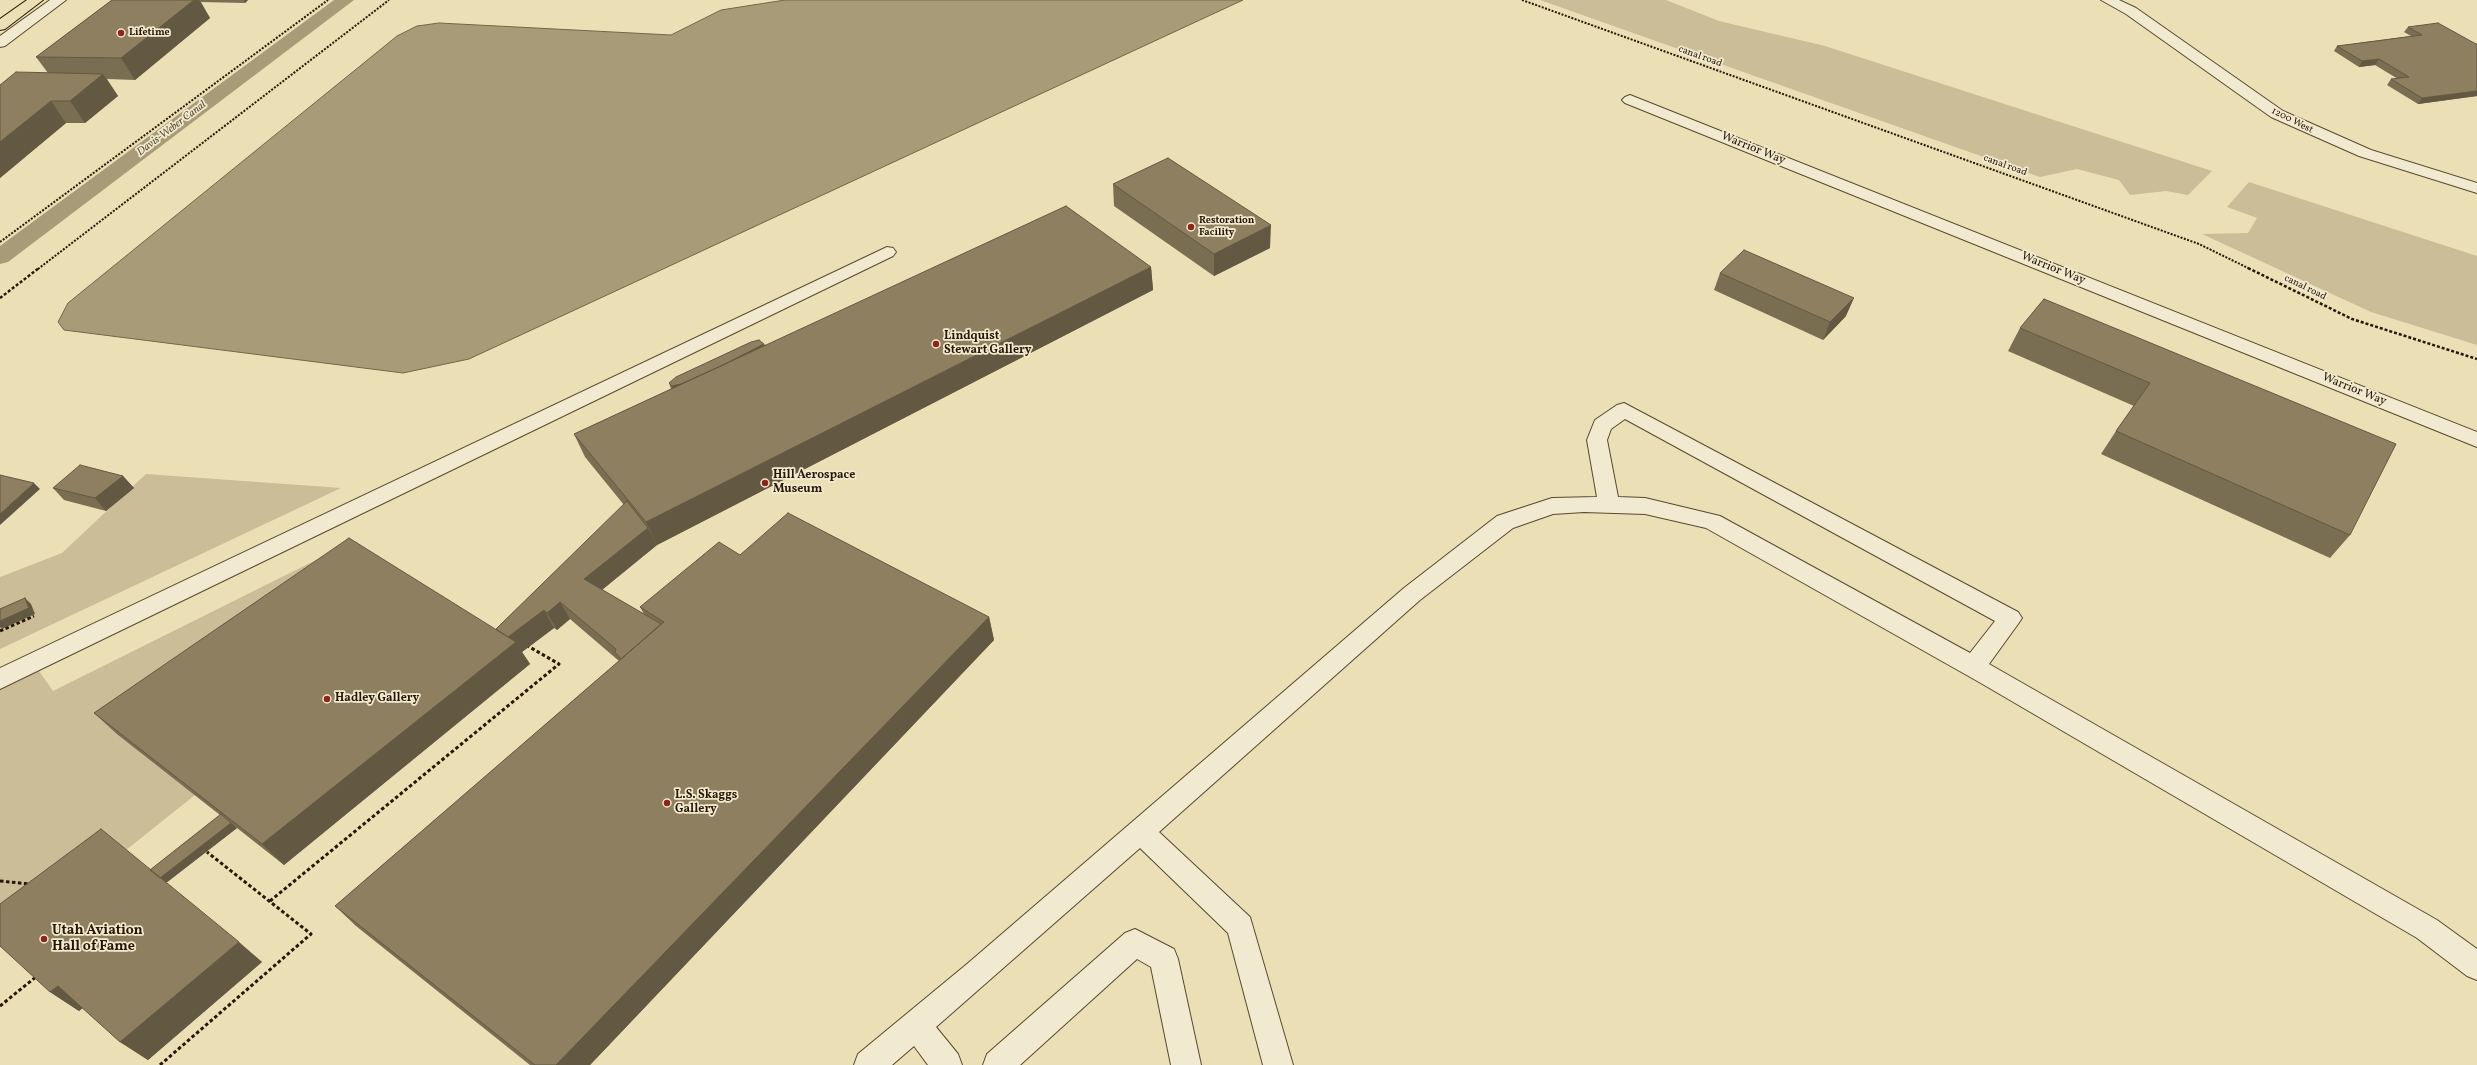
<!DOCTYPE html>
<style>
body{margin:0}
canvas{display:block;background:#ebdfb6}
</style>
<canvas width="2477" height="1065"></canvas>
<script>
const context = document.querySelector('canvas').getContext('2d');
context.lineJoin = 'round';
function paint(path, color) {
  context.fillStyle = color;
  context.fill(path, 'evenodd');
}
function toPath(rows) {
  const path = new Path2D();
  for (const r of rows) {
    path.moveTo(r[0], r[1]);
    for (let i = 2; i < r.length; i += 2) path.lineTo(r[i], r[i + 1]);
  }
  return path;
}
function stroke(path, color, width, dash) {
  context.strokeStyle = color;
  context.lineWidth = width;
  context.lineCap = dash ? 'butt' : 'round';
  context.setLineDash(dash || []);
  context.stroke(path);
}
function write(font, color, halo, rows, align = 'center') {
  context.font = font + ' Vollkorn,serif';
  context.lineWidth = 3.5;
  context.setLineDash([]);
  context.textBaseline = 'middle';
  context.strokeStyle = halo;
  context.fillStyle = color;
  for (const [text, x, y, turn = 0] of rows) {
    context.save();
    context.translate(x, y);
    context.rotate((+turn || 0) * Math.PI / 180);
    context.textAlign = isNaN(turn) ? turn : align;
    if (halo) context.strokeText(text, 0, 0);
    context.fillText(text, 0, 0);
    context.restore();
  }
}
const green = toPath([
 [1540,0,1666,0,1719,21,1825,46,2212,171,2188,195,2166,191,2130,195,2119,180,2077,169,2040,177],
 [2249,182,2477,256,2477,345,2371,312,2202,234,2248,233,2257,218,2227,207],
 [146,474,341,488,0,649,0,577,62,553],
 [342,547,118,735,195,795,126,850,0,911,0,690,39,671,53,691]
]);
const water = toPath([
 [785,0,1243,0,469,359,403,373,64,330,58,322,68,303,397,36,417,26,439,23,671,35,721,10,785,0]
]);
const canal = toPath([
 [334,0,354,0,8,262,0,264,0,246,334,0]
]);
const pathFar2 = toPath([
 [1522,0,2199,244,2250,269],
 [0,242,328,0],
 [38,269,389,0]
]);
const pathFar1 = toPath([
 [2248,268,2352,319,2477,359],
 [0,298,39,268]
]);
const path = toPath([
 [0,631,34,616],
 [0,881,29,884],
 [270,901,559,664,526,645],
 [0,1006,37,976],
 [160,1065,311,934,207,852]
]);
const minor = toPath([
 [50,0,66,0,5,46,0,47,0,36,50,0],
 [2101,0,2119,0,2136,8,2283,111,2371,150,2477,183,2477,193,2359,156,2271,117,2126,14,2101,0],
 [1630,95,2477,432,2477,447,1625,103,1622,100,1625,97,1630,95],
 [887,247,893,248,896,252,893,256,0,689,0,668,887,247],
 [1624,403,2018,612,2022,618,2018,624,1989,664,2437,920,2477,949,2477,980,2467,976,2417,938,1979,682,1706,528,1645,514,1584,512,1553,514,1513,528,1420,600,1159,832,1250,917,1293,1065,1263,1065,1228,933,1140,848,936,1027,958,1054,962,1065,928,1065,914,1046,892,1065,854,1065,858,1054,967,964,1404,588,1497,516,1552,498,1597,497,1587,440,1595,420,1617,405,1624,403],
 [1625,419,1995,621,1970,653,1720,516,1645,498,1618,497,1607,440,1611,429,1625,419],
 [1135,929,1174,949,1178,959,1201,1065,1171,1065,1151,967,1137,959,1020,1065,983,1065,987,1054,1125,933,1135,929]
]);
const highway = toPath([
 [27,0,43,0,5,29,0,30,0,19,27,0]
]);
const wall = toPath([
 [112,0,248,0,245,3,201,2,210,18,135,80,107,79,118,96,85,123,66,123,0,178,0,85,48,73,36,57],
 [2408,27,2476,44,2477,44,2477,96,2418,104,2387,85,2391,79,2398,79,2375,65,2359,67,2334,51,2337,46,2411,36,2404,32],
 [1113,184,1270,248,1214,276,1114,206],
 [1151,267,1153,290,657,545,602,590,644,614,640,607,740,555,989,617,994,640,590,1065,530,1065,356,926,335,906,619,661,570,619,557,630,554,628,522,652,530,664,284,865,237,828,166,883,262,962,148,1060,120,1042,83,1008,79,1011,50,992,150,870,220,815,118,735,94,713,496,629,624,505,585,457,574,434,671,389,669,383,764,344,765,345],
 [1720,273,1846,316,1823,340,1714,290],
 [2044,299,2350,535,2330,558,2101,454,2116,431,2134,406,2008,351,2020,328],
 [123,476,134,488,106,511,64,500,53,488]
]);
const shadedWall = toPath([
 [194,0,199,0,210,18,135,80,121,58],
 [244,0,248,0,245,3],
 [2379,59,2375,65,2359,67,2362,61],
 [103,74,118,96,85,123,70,101],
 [2477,91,2477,96,2418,104,2422,98],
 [51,101,66,123,0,178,0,142],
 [1271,225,1270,248,1214,276,1214,254],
 [1151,267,1153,290,657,545,646,522],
 [1854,298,1846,316,1823,340,1830,322],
 [764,344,768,356,699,377],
 [681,384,676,398,672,386],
 [123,476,134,488,106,511,95,498],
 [34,483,40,489,0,525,0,514],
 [648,528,657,545,593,597,584,579],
 [25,598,31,604,35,614,2,629,0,627,0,621],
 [560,602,570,619,557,630,547,613],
 [544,610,554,628,522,652,530,664,284,865,262,844,505,638],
 [989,617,994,640,590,1065,556,1065],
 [231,823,237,828,166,883,160,878],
 [239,942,262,962,148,1060,120,1042],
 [58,986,86,1005,79,1011,50,992]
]);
const building = toPath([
 [112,0,194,0,121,58,36,57,112,0],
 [2438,23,2476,44,2477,44,2477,91,2422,98,2391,79,2409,77,2379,59,2362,61,2337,46,2422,35,2408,27,2438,23],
 [16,72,103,74,70,101,51,101,0,142,0,85,16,72],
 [1168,158,1271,225,1214,254,1113,184,1168,158],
 [1066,206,1151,267,646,522,574,434,1066,206],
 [1744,250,1854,298,1830,322,1720,273,1744,250],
 [2044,299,2396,444,2350,535,2116,431,2150,383,2020,328,2044,299],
 [759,340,764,344,723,365,681,384,672,386,669,383,676,377,751,342,759,340],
 [80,465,123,476,95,498,53,488,80,465],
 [0,475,34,483,0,514,0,475],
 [627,501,648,528,584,579,661,624,621,659,615,652,616,649,560,602,547,613,544,610,508,637,496,629,627,501],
 [788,513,989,617,556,1065,535,1065,335,906,664,622,640,607,719,542,740,555,788,513],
 [349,538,516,642,262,844,94,713,349,538],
 [25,598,29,608,0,621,0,609,25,598],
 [221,814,231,823,160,878,150,870,221,814],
 [101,829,239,942,120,1042,58,986,50,992,0,946,0,904,101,829]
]);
const markers = [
 [121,33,4,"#8f2418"],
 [1191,227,4,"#8f2418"],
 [936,344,4,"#8f2418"],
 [765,483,4,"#8f2418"],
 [327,699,4,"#8f2418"],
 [667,803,4,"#8f2418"],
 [44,939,4,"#8f2418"]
];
const farPoinames = [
 ["Lifetime",129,33],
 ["Restoration",1199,221],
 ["Facility",1199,233]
];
const farStreetnames = [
 ["canal road",1700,57,20],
 ["1200 West",2292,121,27],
 ["canal road",2005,166,20],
 ["canal road",2305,288,26]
];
const farWaternames = [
 ["Davis-Weber Canal",172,129,-37]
];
const streetNames = [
 ["Warrior Way",1753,149,22],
 ["Warrior Way",2053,269,22],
 ["Warrior Way",2354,390,22]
];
const poiNames = [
 ["Lindquist",944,337],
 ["Stewart Gallery",944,351],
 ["Hill Aerospace",773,476],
 ["Museum",773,490],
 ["Hadley Gallery",335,699],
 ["L.S. Skaggs",675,796],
 ["Gallery",675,810]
];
const nearPoinames = [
 ["Utah Aviation",52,931],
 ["Hall of Fame",52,947]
];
paint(green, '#cabd97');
paint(water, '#a89b78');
stroke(water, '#746648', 1);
paint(canal, '#a89b78');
stroke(minor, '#58492e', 2);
stroke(highway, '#271700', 2);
stroke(pathFar2, '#271700', 2, [2, 1.5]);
stroke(pathFar1, '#271700', 2.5, [3, 2]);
stroke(path, '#271700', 3, [3.5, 2.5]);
paint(minor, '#f2ead0');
paint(highway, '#ebdfb6');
paint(wall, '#796d52');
paint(shadedWall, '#635942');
paint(building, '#8d7f5f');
stroke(building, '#635942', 1);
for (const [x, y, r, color] of markers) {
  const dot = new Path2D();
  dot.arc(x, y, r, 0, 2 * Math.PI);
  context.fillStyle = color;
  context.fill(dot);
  stroke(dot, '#f2ead0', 1.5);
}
write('bold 10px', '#271700', '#f2ead0', farPoinames, 'left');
write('10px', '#271700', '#f2ead0', farStreetnames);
write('italic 11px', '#5b4c30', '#f2ead0', farWaternames);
write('12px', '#271700', '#f2ead0', streetNames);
write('bold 12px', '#271700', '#f2ead0', poiNames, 'left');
write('bold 14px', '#271700', '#f2ead0', nearPoinames, 'left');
</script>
